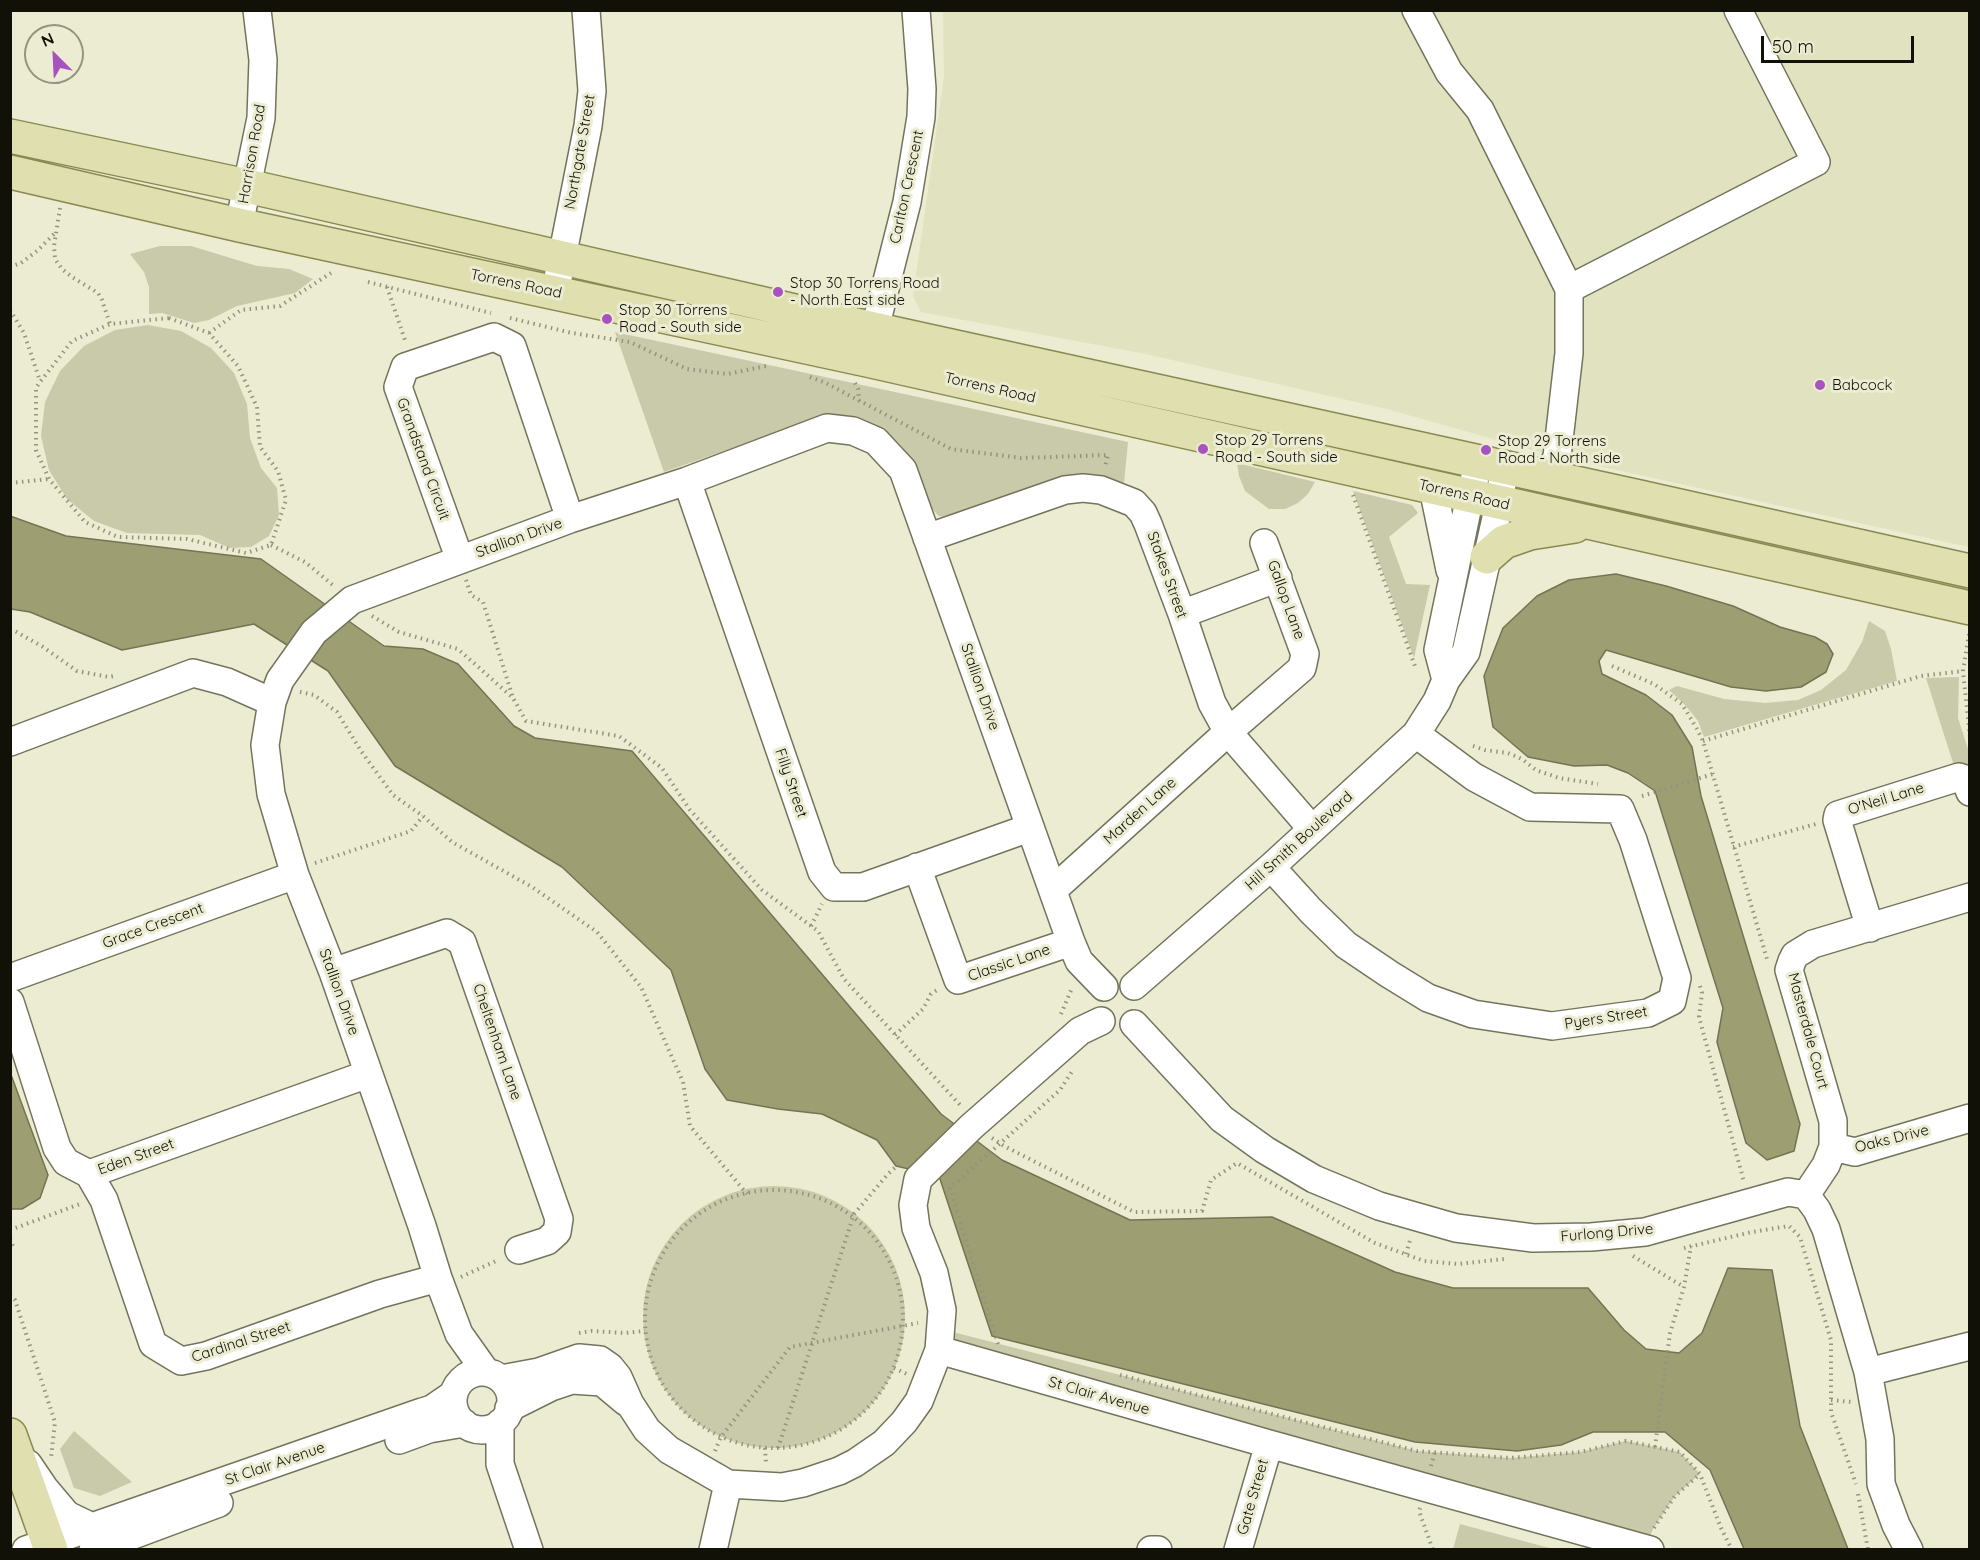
<!DOCTYPE html>
<style>
body{margin:0}
#map{position:relative;width:1980px;height:1560px;overflow:hidden;background:#ebecd1;font-family:Quicksand,sans-serif}
canvas{display:block}
.frame{position:absolute;inset:0;border:12px solid #111108;pointer-events:none}
.north{position:absolute;left:24px;top:24px;width:60px;height:60px;box-sizing:border-box;background:#ebecd1;border:2px solid #949481;border-radius:50%;rotate:336deg;font-size:16px;font-weight:700;line-height:24px;text-align:center;color:#111108}
.north::after{content:'';display:block;margin:auto;width:21px;height:27px;background:#a852bf;clip-path:polygon(50% 0,100% 100%,50% 72%,0 100%)}
.scale{position:absolute;left:1761px;top:36px;width:153px;height:27px;box-sizing:border-box;border:3px solid #111108;border-top:0;padding-left:8px;font-size:18px;line-height:21px;white-space:nowrap;color:#111108;-webkit-text-stroke:4px #ebecd1;paint-order:stroke}
</style>
<div id="map">
<canvas width="1980" height="1560"></canvas>
<div class="frame"></div>
<div class="north">N</div>
<div class="scale">50 m</div>
</div>
<script>
const context = document.querySelector('canvas').getContext('2d');
context.lineJoin = 'round';
function paint(path, color) {
  context.fillStyle = color;
  context.fill(path, 'evenodd');
}
function toPath(rows) {
  const path = new Path2D();
  for (const r of rows) {
    if (r.length === 3) {
      path.moveTo(r[0] + r[2], r[1]);
      path.arc(r[0], r[1], r[2], 0, 2 * Math.PI);
      continue;
    }
    path.moveTo(r[0], r[1]);
    for (let i = 2; i < r.length; i += 2) path.lineTo(r[i], r[i + 1]);
  }
  return path;
}
function stroke(path, color, width, dash) {
  context.strokeStyle = color;
  context.lineWidth = width;
  context.lineCap = dash ? 'butt' : 'round';
  context.setLineDash(dash || []);
  context.stroke(path);
}
function write(font, color, halo, rows, align = 'center') {
  context.font = font + ' Quicksand,sans-serif';
  context.lineWidth = 6;
  context.setLineDash([]);
  context.textBaseline = 'middle';
  context.strokeStyle = halo;
  context.fillStyle = color;
  for (const [text, x, y, turn = 0] of rows) {
    context.save();
    context.translate(x, y);
    context.rotate((+turn || 0) * Math.PI / 180);
    context.textAlign = isNaN(turn) ? turn : align;
    if (halo) context.strokeText(text, 0, 0);
    context.fillText(text, 0, 0);
    context.restore();
  }
}
const built = toPath([
 [943,11,1969,11,1969,547,1557,457,1387,409,1146,354,921,312,913,296,944,77]
]);
const green = toPath([
 [160,246,191,246,257,266,289,269,313,279,295,293,237,306,209,320,194,323,162,313,149,314,149,287,144,272,130,254],
 [148,325,181,331,211,348,234,373,247,404,250,438,261,468,277,488,279,515,269,536,251,547,230,548,200,535,127,533,94,521,67,499,49,470,41,436,45,402,60,371,84,346,115,330],
 [615,332,1128,442,1124,483,1089,477,1067,476,954,518,939,516,928,505,912,459,899,443,861,418,840,415,820,417,664,472],
 [1237,463,1315,482,1308,494,1298,503,1285,509,1269,509,1245,491,1239,476],
 [1353,491,1412,505,1418,513,1389,537,1406,584,1430,585,1414,658],
 [1869,621,1885,631,1891,649,1897,681,1704,737,1698,721,1686,706,1669,690,1677,686,1724,699,1765,703,1798,700,1821,690,1846,670,1862,642],
 [1959,677,1958,718,1969,752,1969,764,1955,769,1926,678],
 [774,1317,131],
 [941,1329,1417,1451,1510,1458,1580,1452,1626,1441,1680,1452,1700,1474,1675,1496,1653,1529,1645,1548,939,1350],
 [74,1431,132,1482,100,1496,74,1488,60,1449],
 [1460,1524,1553,1549,1453,1549]
]);
const water = toPath([
 [10,516,66,536,261,559,384,646,423,649,458,664,514,726,535,738,632,751,941,1114,1002,1160,1130,1220,1272,1217,1395,1272,1453,1288,1588,1288,1624,1330,1646,1349,1679,1353,1702,1333,1728,1268,1772,1270,1800,1426,1848,1549,1744,1549,1710,1470,1665,1432,1593,1432,1561,1445,1517,1451,1415,1442,992,1336,939,1176,896,1166,877,1140,822,1114,778,1109,727,1100,705,1069,671,970,562,867,395,766,328,671,254,624,122,650,30,612,11,609,10,516],
 [1616,574,1666,586,1733,606,1780,627,1815,637,1827,644,1833,654,1826,672,1801,687,1766,691,1731,687,1606,650,1599,661,1602,674,1646,695,1672,715,1692,747,1701,796,1800,1124,1794,1151,1767,1160,1746,1143,1717,1042,1723,1008,1655,791,1628,773,1607,765,1574,766,1528,757,1493,727,1484,676,1503,628,1537,596,1569,580,1616,574],
 [10,1072,48,1175,40,1198,22,1209,11,1209,10,1072]
]);
const path = toPath([
 [60,208,54,246,55,259,62,269,72,277,98,293,102,300,110,324],
 [10,267,21,263,37,251,56,232],
 [368,282,491,313],
 [387,287,406,343],
 [10,310,24,333,40,381],
 [169,318,209,333,238,366,257,407,260,447,278,471,286,500,271,545,246,553,187,539,118,537,85,522,49,479,36,450,36,388,40,382,72,341,110,324,169,318],
 [510,318,572,333,630,342,687,369,728,374,766,366],
 [209,333,241,310,280,306,331,273],
 [810,377,824,382,951,449,1021,458,1108,455,1105,467],
 [855,383,858,389,859,401],
 [10,483,49,479],
 [1353,495,1415,666],
 [271,545,305,562,334,586],
 [466,580,471,595,483,602,513,698],
 [372,616,399,632,458,649,513,698,526,721,619,736,662,768,690,810,762,890,818,931,844,979,962,1107],
 [10,632,15,631,43,647,77,671,109,677,114,676],
 [1969,634,1963,671,1970,737],
 [1612,666,1654,684,1682,704,1697,729,1703,741,1767,959],
 [300,692,314,695,337,712,361,751,393,795,423,816,452,842,532,887,597,932,641,987,683,1082,690,1126,747,1194],
 [1703,741,1921,676,1963,671],
 [1473,746,1485,750,1508,753,1522,759,1536,770,1559,778,1598,784],
 [1642,796,1713,774],
 [1733,847,1816,824],
 [315,863,411,831,423,816],
 [811,926,822,904],
 [1700,986,1702,993,1699,1017,1744,1182],
 [1061,1014,1072,988],
 [895,1035,923,1009,931,994,937,990],
 [992,1138,1004,1146,1134,1212,1202,1211,1211,1180,1237,1163,1375,1243,1424,1261,1458,1264,1504,1259],
 [774,1319,129],
 [10,1230,80,1204],
 [10,1239,13,1246,10,1247],
 [1684,1248,1752,1232,1789,1226,1800,1237,1831,1340,1831,1412,1856,1484],
 [1406,1254,1411,1237],
 [1633,1256,1684,1287],
 [461,1277,498,1260],
 [10,1295,15,1300,55,1422,51,1458],
 [579,1333,592,1331,625,1333,645,1331],
 [998,1344,950,1188,1060,1090,1073,1070],
 [894,1368,907,1374],
 [1120,1375,1417,1451,1510,1458,1580,1452,1626,1441,1680,1452,1700,1474,1721,1528,1732,1550],
 [1831,1400,1852,1402],
 [1655,1447,1670,1333,1684,1287,1691,1246],
 [765,1448,766,1463],
 [778,1448,854,1214,888,1174,899,1164],
 [715,1451,721,1437,790,1347,918,1323],
 [1431,1466,1435,1452],
 [1858,1494,1868,1550],
 [1420,1508,1419,1511,1433,1550],
 [1654,1528,1675,1496,1700,1474]
]);
const minor = toPath([
 [1416,10,1449,72,1480,110,1569,289],
 [239,225,261,118,263,60,257,10],
 [555,293,588,126,592,91,586,10],
 [870,348,907,202,921,117,922,89,916,10],
 [1547,477,1557,457,1569,353,1569,289,1816,162,1738,10],
 [687,481,822,872,834,887,863,887,1029,828],
 [1433,488,1450,570],
 [927,538,1065,490,1083,488,1101,490,1134,503,1143,513,1148,524,1182,614,1212,703,1228,732,1312,829],
 [460,560,398,387,405,367,494,337,512,346,570,519],
 [1182,614,1278,578],
 [1446,680,1438,650,1470,496,1479,462],
 [10,742,193,673,227,682,272,702],
 [917,867,958,980,1071,942],
 [1271,867,1311,911,1346,945,1389,974,1428,998,1473,1014,1552,1026,1648,1013,1672,1001,1677,978,1633,840,1620,809,1530,807,1474,777,1416,734],
 [1053,890,1228,732,1302,668,1305,654,1264,543],
 [1870,928,1837,820,1838,815,1959,777,1965,779,1970,792],
 [333,972,447,933,462,942,559,1219,557,1232,547,1241,519,1250],
 [10,978,295,875],
 [1134,986,1271,867,1416,734,1437,701,1446,680,1466,652,1496,518,1505,467],
 [10,1002,57,1148,66,1162,89,1174,368,1074],
 [1134,1024,1222,1119,1265,1150,1314,1179,1379,1206,1456,1228,1533,1238,1591,1237,1645,1232,1788,1192,1806,1195,1817,1210,1826,1229,1868,1372,1880,1439,1881,1484,1896,1525,1909,1550],
 [1833,1147,1833,1121,1789,970,1792,961,1795,955,1813,944,1970,897],
 [89,1174,104,1200,153,1344,181,1361,206,1356,380,1294,438,1278],
 [1806,1195,1826,1165,1833,1147,1855,1152,1970,1118],
 [939,1350,1269,1444,1650,1550],
 [486,1372,459,1334,438,1278,422,1226,333,972,295,875,271,794,265,745,272,702,280,680,314,632,352,600,570,519,687,481,827,428,853,431,876,441,903,470,1071,942,1079,961,1104,987],
 [1868,1372,1970,1346],
 [482,1401,29],
 [501,1379,539,1372,579,1358,600,1360,610,1367,618,1377,630,1404,647,1430,669,1450,728,1484,782,1487,803,1483,839,1471,855,1463,884,1443,904,1422,919,1401,939,1350,942,1310,934,1273,916,1228,913,1205,918,1179,971,1127,1080,1031,1101,1021],
 [509,1408,551,1387,572,1380,602,1382,626,1402],
 [500,1423,500,1464,529,1550],
 [399,1440,429,1429,464,1423],
 [28,1464,45,1489,67,1515,92,1527],
 [26,1550,422,1412,432,1409,454,1394],
 [93,1550,219,1503],
 [713,1550,728,1484],
 [1151,1550,1158,1550],
 [1238,1550,1269,1444]
]);
const major = toPath([
 [10,136,247,186,874,329,1640,497,1970,571],
 [10,172,239,225,867,360,1970,608],
 [1487,557,1504,542,1530,533,1575,526],
 [10,1435,51,1550]
]);
const markers = [
 [778,292,6,"#a852bf"],
 [607,319,6,"#a852bf"],
 [1820,385,6,"#a852bf"],
 [1203,449,6,"#a852bf"],
 [1486,450,6,"#a852bf"]
];
const streetNames = [
 ["Northgate Street",580,152,-80],
 ["Harrison Road",252,154,-80],
 ["Carlton Crescent",907,187,-78],
 ["Torrens Road",516,284,12],
 ["Torrens Road",990,388,13],
 ["Grandstand Circuit",423,459,70],
 ["Torrens Road",1464,495,13],
 ["Stallion Drive",519,538,-20],
 ["Stakes Street",1167,575,70],
 ["Gallop Lane",1286,600,70],
 ["Stallion Drive",980,687,71],
 ["Filly Street",791,783,71],
 ["O'Neil Lane",1886,799,-17],
 ["Marden Lane",1140,811,-42],
 ["Hill Smith Boulevard",1299,841,-42],
 ["Grace Crescent",153,926,-20],
 ["Classic Lane",1009,963,-19],
 ["Stallion Drive",339,992,70],
 ["Pyers Street",1606,1018,-9],
 ["Masterdale Court",1808,1031,75],
 ["Cheltenham Lane",497,1042,71],
 ["Oaks Drive",1892,1139,-14],
 ["Eden Street",136,1157,-20],
 ["Furlong Drive",1607,1233,-5],
 ["Cardinal Street",241,1342,-18],
 ["St Clair Avenue",1099,1396,16],
 ["St Clair Avenue",275,1464,-19],
 ["Gate Street",1253,1497,-74]
];
const poiNames = [
 ["Stop 30 Torrens Road",790,283],
 ["- North East side",790,300],
 ["Stop 30 Torrens",619,310],
 ["Road - South side",619,327],
 ["Babcock",1832,385],
 ["Stop 29 Torrens",1215,440],
 ["Road - South side",1215,457],
 ["Stop 29 Torrens",1498,441],
 ["Road - North side",1498,458]
];
paint(built, '#e1e2bf');
paint(green, '#c9caa9');
paint(water, '#9e9e73');
stroke(water, '#747453', 1.5);
stroke(minor, '#74745d', 30);
stroke(major, '#898951', 36);
stroke(path, '#939480', 4, [1.5, 4.5]);
stroke(minor, '#fff', 27);
stroke(major, '#dfdfaf', 33);
for (const [x, y, r, color] of markers) {
  const dot = new Path2D();
  dot.arc(x, y, r, 0, 2 * Math.PI);
  context.fillStyle = color;
  context.fill(dot);
  stroke(dot, '#ebecd1', 2);
}
write('15px', '#111108', '#ebecd1', streetNames);
write('15px', '#111108', '#ebecd1', poiNames, 'left');
</script>
